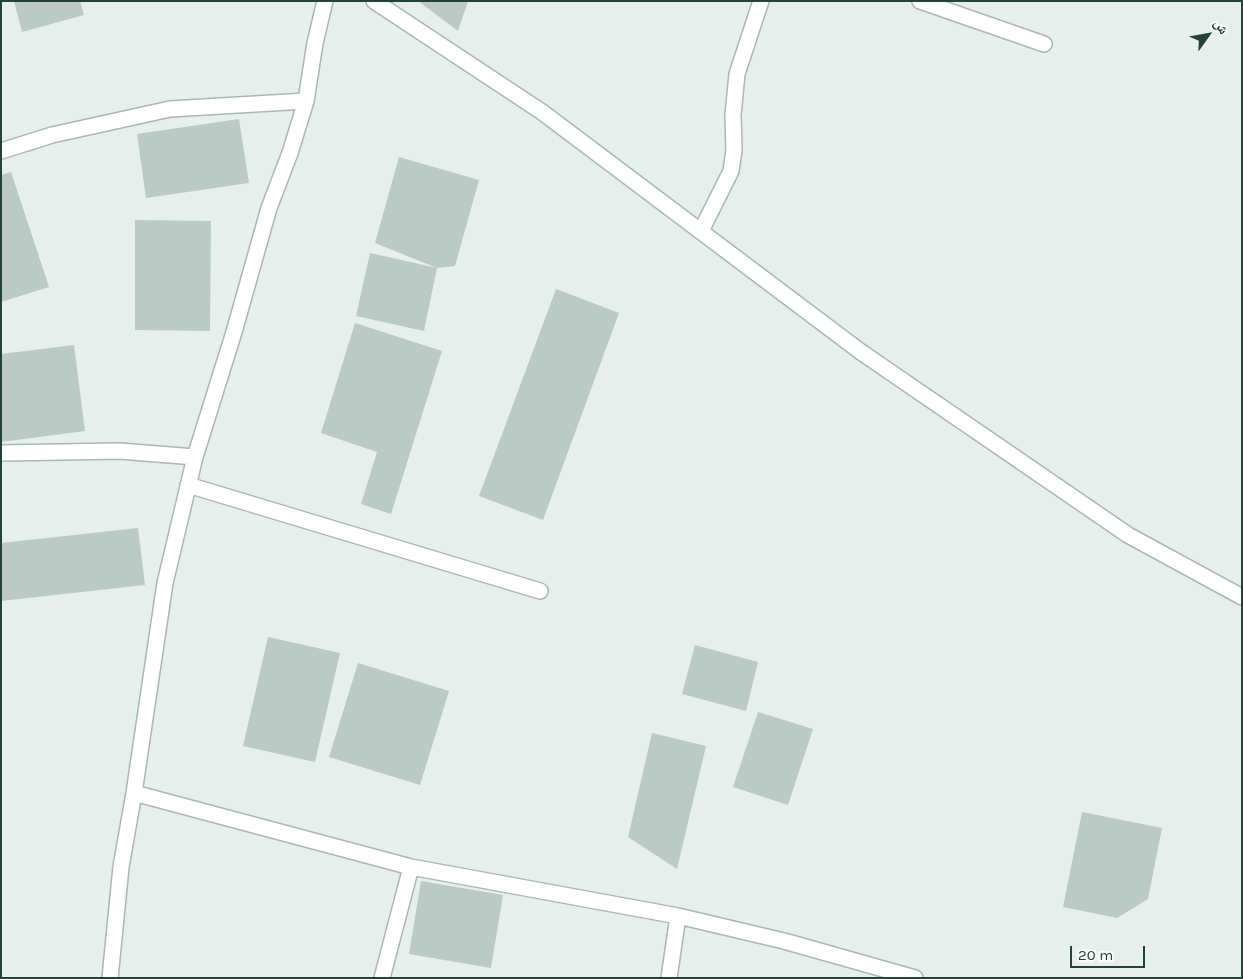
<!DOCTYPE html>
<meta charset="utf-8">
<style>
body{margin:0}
#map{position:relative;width:1243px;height:979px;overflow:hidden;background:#e6efeb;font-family:Karla,"Noto Naskh Arabic",sans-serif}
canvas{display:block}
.frame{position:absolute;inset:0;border:2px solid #24423a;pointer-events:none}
.north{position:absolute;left:1183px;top:10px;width:50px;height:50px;-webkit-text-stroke:4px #f7fbf9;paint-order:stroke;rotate:58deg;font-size:14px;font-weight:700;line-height:20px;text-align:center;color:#24423a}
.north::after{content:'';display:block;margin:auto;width:18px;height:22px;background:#24423a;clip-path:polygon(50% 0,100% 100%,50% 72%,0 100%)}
.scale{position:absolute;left:1070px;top:946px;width:75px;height:22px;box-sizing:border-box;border:2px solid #24423a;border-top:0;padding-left:6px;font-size:15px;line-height:18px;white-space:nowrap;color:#24423a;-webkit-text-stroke:4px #f7fbf9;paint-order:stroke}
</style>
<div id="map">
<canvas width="1243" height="979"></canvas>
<div class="frame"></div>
<div class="north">ش</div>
<div class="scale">20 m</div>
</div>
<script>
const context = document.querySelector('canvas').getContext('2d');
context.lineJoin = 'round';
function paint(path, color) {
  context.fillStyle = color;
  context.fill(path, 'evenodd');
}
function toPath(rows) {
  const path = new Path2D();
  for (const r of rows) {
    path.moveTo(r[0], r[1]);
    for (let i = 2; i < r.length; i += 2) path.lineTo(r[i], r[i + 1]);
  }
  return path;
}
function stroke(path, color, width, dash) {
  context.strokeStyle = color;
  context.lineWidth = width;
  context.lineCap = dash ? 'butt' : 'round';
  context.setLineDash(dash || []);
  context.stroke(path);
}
const building = toPath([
 [14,1,80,1,84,15,22,32],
 [418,1,468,1,458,31],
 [239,119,249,183,146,198,137,134],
 [399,157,479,180,455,266,437,268,375,243],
 [11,172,49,287,1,302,1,175],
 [135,220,211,221,210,331,135,330],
 [370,253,437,268,424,331,356,316],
 [556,289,619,313,543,520,479,496],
 [355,323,442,351,391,514,361,504,377,452,321,433],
 [74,345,85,431,1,442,1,354],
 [138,528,145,585,1,601,1,543],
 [268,637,340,653,315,762,243,746],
 [695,645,758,662,746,711,682,694],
 [358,663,449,691,420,785,329,757],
 [758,712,813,729,788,805,733,787],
 [652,733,706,746,677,869,628,837],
 [1082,812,1162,828,1148,899,1117,918,1063,907],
 [421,881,503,895,491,968,409,954]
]);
const street = toPath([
 [374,1,542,112,861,352,1128,535,1242,597],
 [920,1,1044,44],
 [1,151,52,135,170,109,306,101],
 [701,231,731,171,734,150,733,115,737,74,761,1],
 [1,453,120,451,195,457],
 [188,485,540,591],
 [134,793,411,867,678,916,784,941,915,978],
 [110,978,121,867,134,793,165,583,195,457,234,332,269,208,290,153,306,101,315,43,325,1],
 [382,978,411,867],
 [669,978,678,916]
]);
paint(building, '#bbcac4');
stroke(street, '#a8b8b2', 18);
stroke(street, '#fff', 15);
</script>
